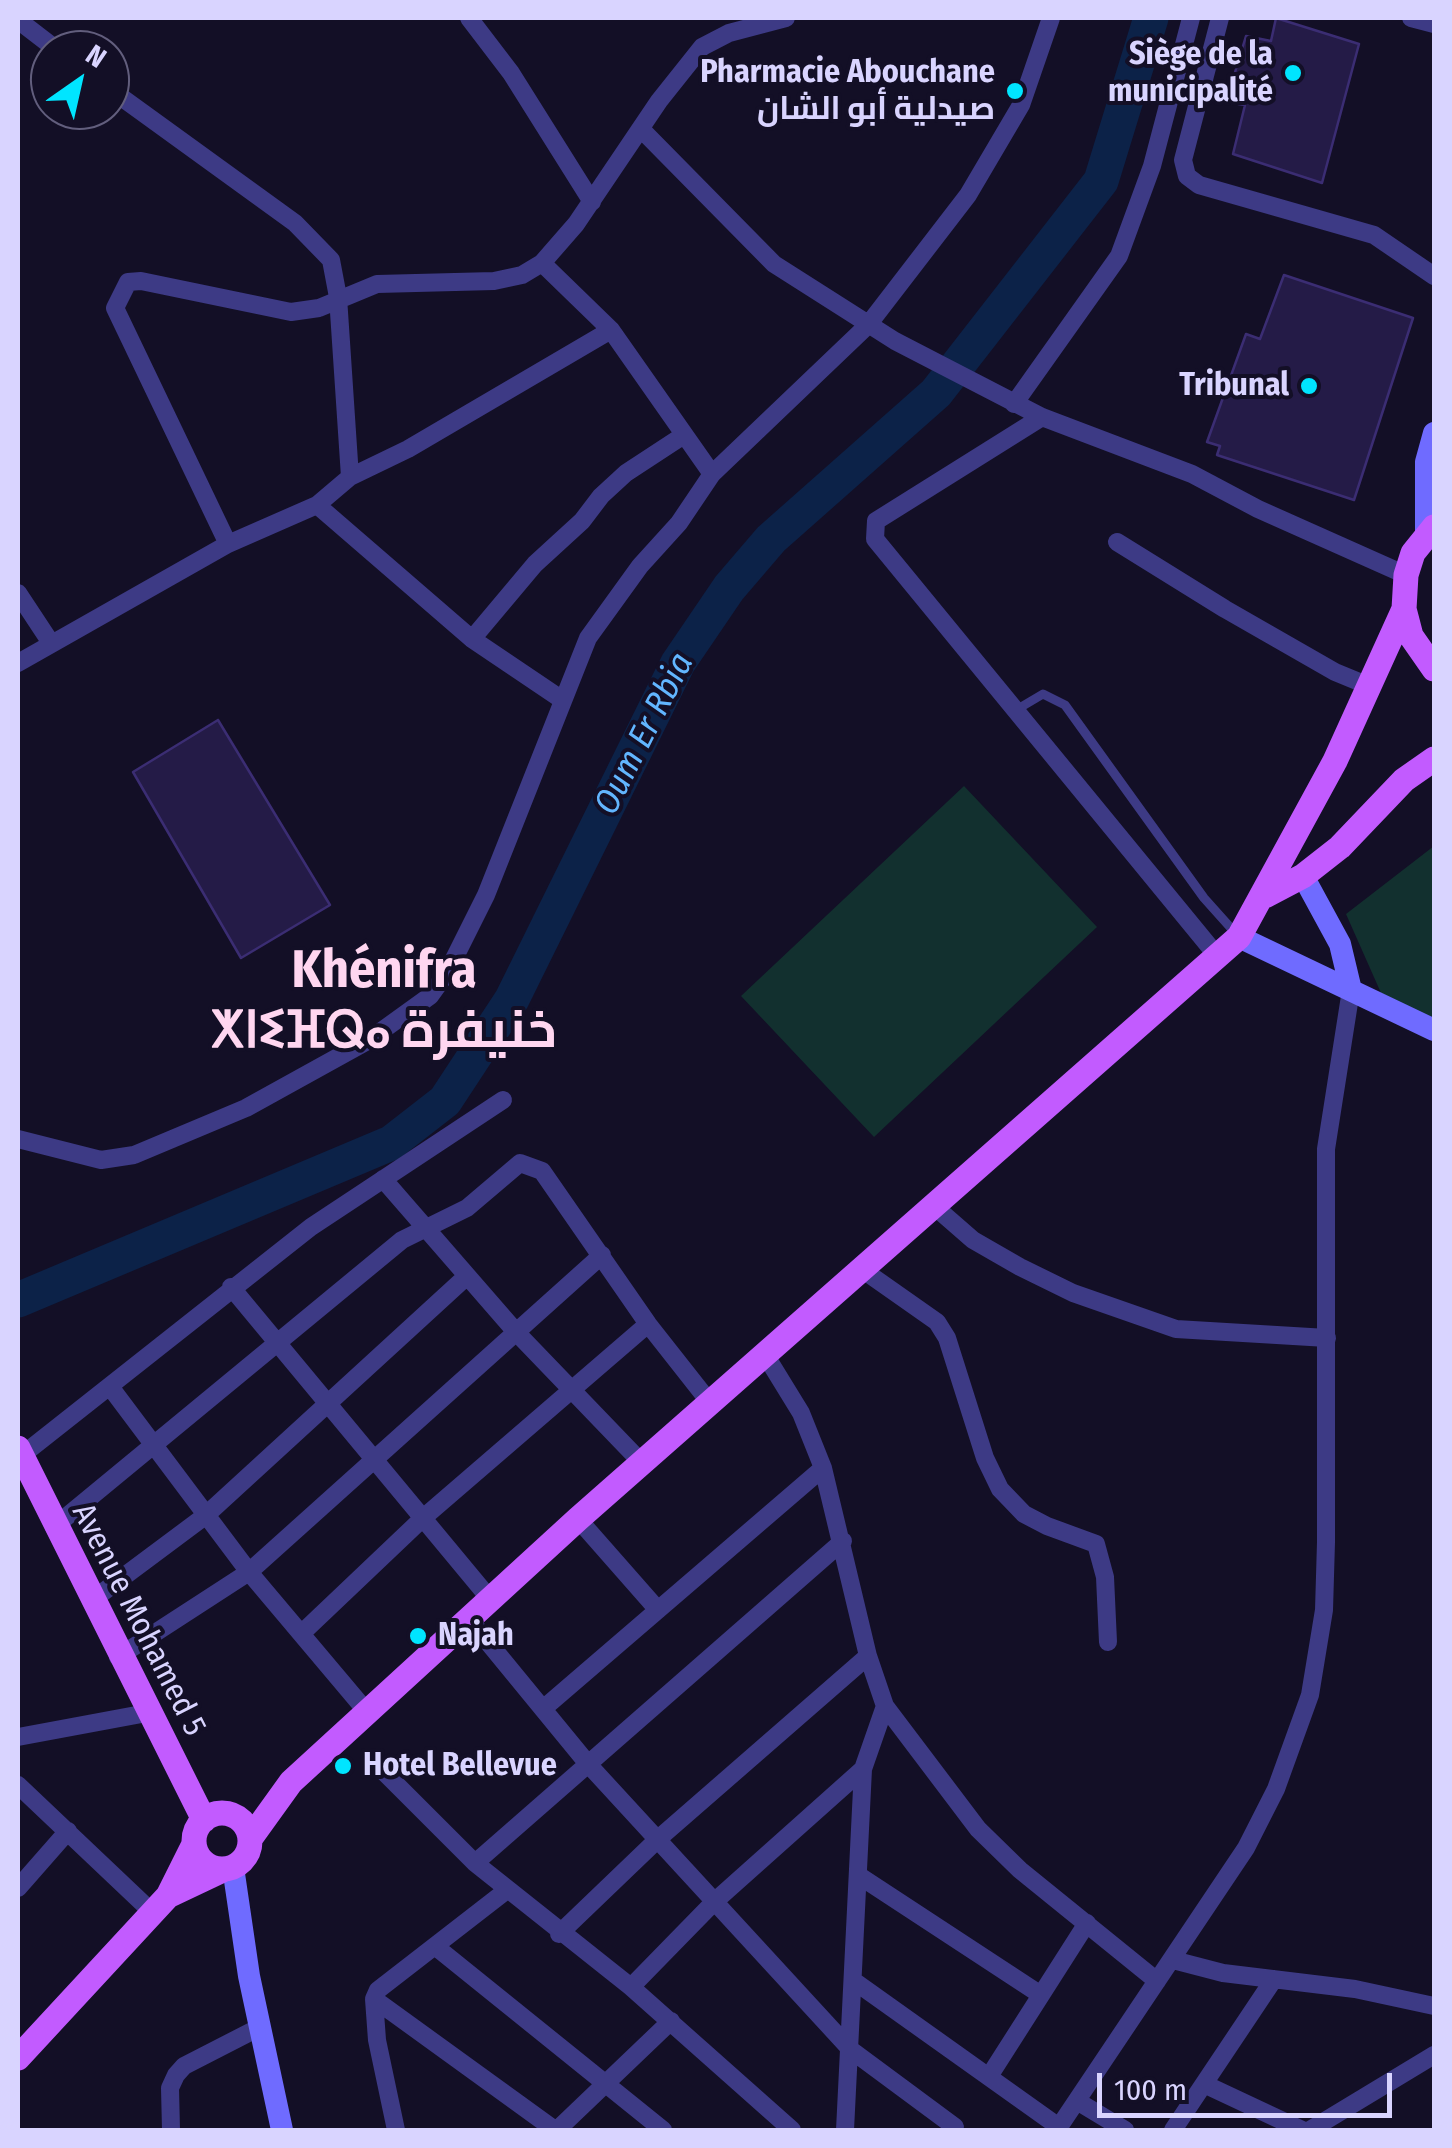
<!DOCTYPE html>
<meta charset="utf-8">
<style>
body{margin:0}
#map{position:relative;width:1452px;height:2148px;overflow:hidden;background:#130f26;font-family:"Fira Sans Condensed",sans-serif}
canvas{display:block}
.frame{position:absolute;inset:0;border:20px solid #d9d4ff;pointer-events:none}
.north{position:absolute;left:30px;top:30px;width:100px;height:100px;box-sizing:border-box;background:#130f26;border:2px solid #625e7d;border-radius:50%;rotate:34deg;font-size:28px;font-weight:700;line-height:40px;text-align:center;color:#d9d4ff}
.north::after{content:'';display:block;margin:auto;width:35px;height:45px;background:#00e5ff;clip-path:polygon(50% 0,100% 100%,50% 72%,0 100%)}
.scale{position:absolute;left:1097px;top:2073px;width:295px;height:45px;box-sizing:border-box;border:5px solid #d9d4ff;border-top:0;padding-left:12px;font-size:30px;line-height:35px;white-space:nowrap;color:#d9d4ff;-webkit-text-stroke:8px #130f26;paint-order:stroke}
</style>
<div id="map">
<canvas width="1452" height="2148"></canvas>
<div class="frame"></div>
<div class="north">N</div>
<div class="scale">100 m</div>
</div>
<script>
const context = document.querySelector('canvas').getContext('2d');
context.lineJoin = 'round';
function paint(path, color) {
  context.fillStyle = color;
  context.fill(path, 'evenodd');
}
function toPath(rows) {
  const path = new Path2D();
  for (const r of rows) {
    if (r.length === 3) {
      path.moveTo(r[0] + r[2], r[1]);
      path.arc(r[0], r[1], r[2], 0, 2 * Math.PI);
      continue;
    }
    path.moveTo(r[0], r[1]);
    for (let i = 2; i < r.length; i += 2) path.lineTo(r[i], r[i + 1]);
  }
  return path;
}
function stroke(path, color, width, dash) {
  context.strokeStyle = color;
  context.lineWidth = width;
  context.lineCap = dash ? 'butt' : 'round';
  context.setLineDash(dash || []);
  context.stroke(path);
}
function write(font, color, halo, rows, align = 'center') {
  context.font = font + ' "Fira Sans Condensed",Cairo,"Noto Sans Tifinagh",sans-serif';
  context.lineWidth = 8;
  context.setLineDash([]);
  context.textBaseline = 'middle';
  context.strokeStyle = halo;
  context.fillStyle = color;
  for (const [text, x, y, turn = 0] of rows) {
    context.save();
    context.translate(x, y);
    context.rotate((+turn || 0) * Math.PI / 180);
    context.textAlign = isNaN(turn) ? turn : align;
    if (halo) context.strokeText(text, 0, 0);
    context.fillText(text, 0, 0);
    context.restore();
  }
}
const green = toPath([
 [964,786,1097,927,874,1137,741,996],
 [1434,846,1434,1019,1381,993,1346,914]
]);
const river = toPath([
 [18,1300,391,1143,445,1101,512,999,678,663,729,588,771,539,936,393,1101,181,1151,18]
]);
const building = toPath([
 [1276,18,1359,44,1322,183,1233,154,1245,105,1226,102,1246,36,1271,41,1276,18],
 [1284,275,1413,318,1354,500,1217,455,1220,446,1207,442,1246,334,1260,339,1284,275],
 [218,720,330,905,241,958,133,772,218,720]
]);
const lane = toPath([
 [1016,710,1043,694,1065,705,1204,898,1238,936]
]);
const street = toPath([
 [469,18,511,73,592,202],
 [1220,18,1183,160,1187,176,1199,185,1374,235,1434,276],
 [1411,18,1434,24],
 [18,20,57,50],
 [110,89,295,223,331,260,338,297,350,477],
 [641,129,774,264,895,341,1042,417,1192,474,1258,509,1406,575],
 [542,263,611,330,712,474],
 [1014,404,1119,256,1152,166,1191,18],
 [1042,417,876,521,875,539,1218,957],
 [317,505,472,639,561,699],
 [1117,542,1225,609,1335,672,1369,686],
 [228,544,115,308,128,282,141,281,291,312,319,308,377,284,494,281,522,275,542,263,576,224,659,101,702,47,729,33,786,18],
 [18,593,51,643],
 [472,639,535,564,582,521,601,496,626,473,684,435],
 [18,663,228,544,317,505,350,477,408,449,611,330],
 [18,1139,101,1160,134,1155,246,1108,369,1040,430,996,448,971,486,895,588,638,640,566,679,523,712,474,868,325,968,195,1021,105,1051,18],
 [383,1179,516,1332,643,1464],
 [934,1206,973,1240,1020,1267,1073,1293,1176,1329,1327,1338],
 [863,1270,937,1322,947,1338,985,1458,1000,1489,1024,1514,1047,1526,1096,1544,1105,1577,1108,1642],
 [231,1287,490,1599],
 [766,1356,801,1413,823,1468,868,1656,885,1706,978,1829,1020,1870,1157,1981],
 [111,1388,249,1572,367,1712],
 [21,1456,311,1227,503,1100],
 [578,1519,658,1610],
 [54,1527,402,1240,467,1208,520,1163,542,1171,648,1324,711,1404],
 [91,1601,205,1516,467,1276],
 [469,1619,588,1764,851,2050,955,2127],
 [302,1633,423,1518,648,1324],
 [118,1657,249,1572,602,1255],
 [544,1708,823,1468],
 [18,1737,147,1713],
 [374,1762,475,1863,631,1987,792,2130],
 [18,1785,153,1913],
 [475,1863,843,1541],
 [858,1875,1041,1995],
 [18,1888,68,1831],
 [559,1934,658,1839,868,1656],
 [436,1947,663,2130],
 [1173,1960,1223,1973,1355,1989,1434,2006],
 [854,1981,1059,2127],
 [631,1987,714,1902,863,1769],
 [374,1999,555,2130],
 [990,2075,1087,1923],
 [1204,2084,1302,2130],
 [1077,2101,1125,2130],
 [171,2130,170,2088,176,2075,184,2066,260,2027],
 [396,2130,377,2040,374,1999,378,1990,507,1890],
 [557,2130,671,2021],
 [845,2130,863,1769,885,1706],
 [1057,2130,1246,1848,1276,1789,1310,1695,1324,1610,1326,1542,1326,1149,1351,990],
 [1173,2130,1274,1979],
 [1310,2130,1434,2055]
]);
const secondary = toPath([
 [1426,535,1426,462,1434,433],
 [1303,876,1340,944,1351,990],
 [1239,937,1434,1030],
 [233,1867,249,1976,282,2130]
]);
const primary = toPath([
 [1434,527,1413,553,1406,575,1404,609,1411,636,1434,669],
 [1265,896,1303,876,1340,847,1404,780,1434,759],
 [18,1448,204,1820],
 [222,1841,28],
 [250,1839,291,1782,578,1519,1239,937,1335,761,1404,609],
 [168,1896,225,1869],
 [18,2058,168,1896,194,1844]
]);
const markers = [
 [1293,73,10,"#00e5ff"],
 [1015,91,10,"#00e5ff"],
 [1309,386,10,"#00e5ff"],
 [418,1636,10,"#00e5ff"],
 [343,1766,10,"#00e5ff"]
];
const poiNames = [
 ["Siège de la",1273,55],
 ["municipalité",1273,92],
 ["Pharmacie Abouchane",995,73],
 ["صيدلية أبو الشان",995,110],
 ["Tribunal",1289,386],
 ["Najah",438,1636,"left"],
 ["Hotel Bellevue",363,1766,"left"]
];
const streetNames = [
 ["Avenue Mohamed 5",138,1620,63]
];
const waterNames = [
 ["Oum Er Rbia",645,734,-63]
];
const townNames = [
 ["Khénifra",384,972],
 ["ⵅⵏⵉⴼⵕⴰ خنيفرة",384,1032]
];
paint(green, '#12302f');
stroke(river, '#0c2248', 35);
paint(building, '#241b47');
stroke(building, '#3b2d73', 2.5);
stroke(lane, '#3d3a85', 9);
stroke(street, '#3d3a85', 18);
stroke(secondary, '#6f6bff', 22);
stroke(primary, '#c25bff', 25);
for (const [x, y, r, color] of markers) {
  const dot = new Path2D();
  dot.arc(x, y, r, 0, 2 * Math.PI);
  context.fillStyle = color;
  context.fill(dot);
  stroke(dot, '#130f26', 4);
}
write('bold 32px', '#d9d4ff', '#130f26', poiNames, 'right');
write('32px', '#d9d4ff', '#130f26', streetNames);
write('italic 35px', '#62b6ff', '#130f26', waterNames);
write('bold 52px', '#ffd6f0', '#130f26', townNames);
</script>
